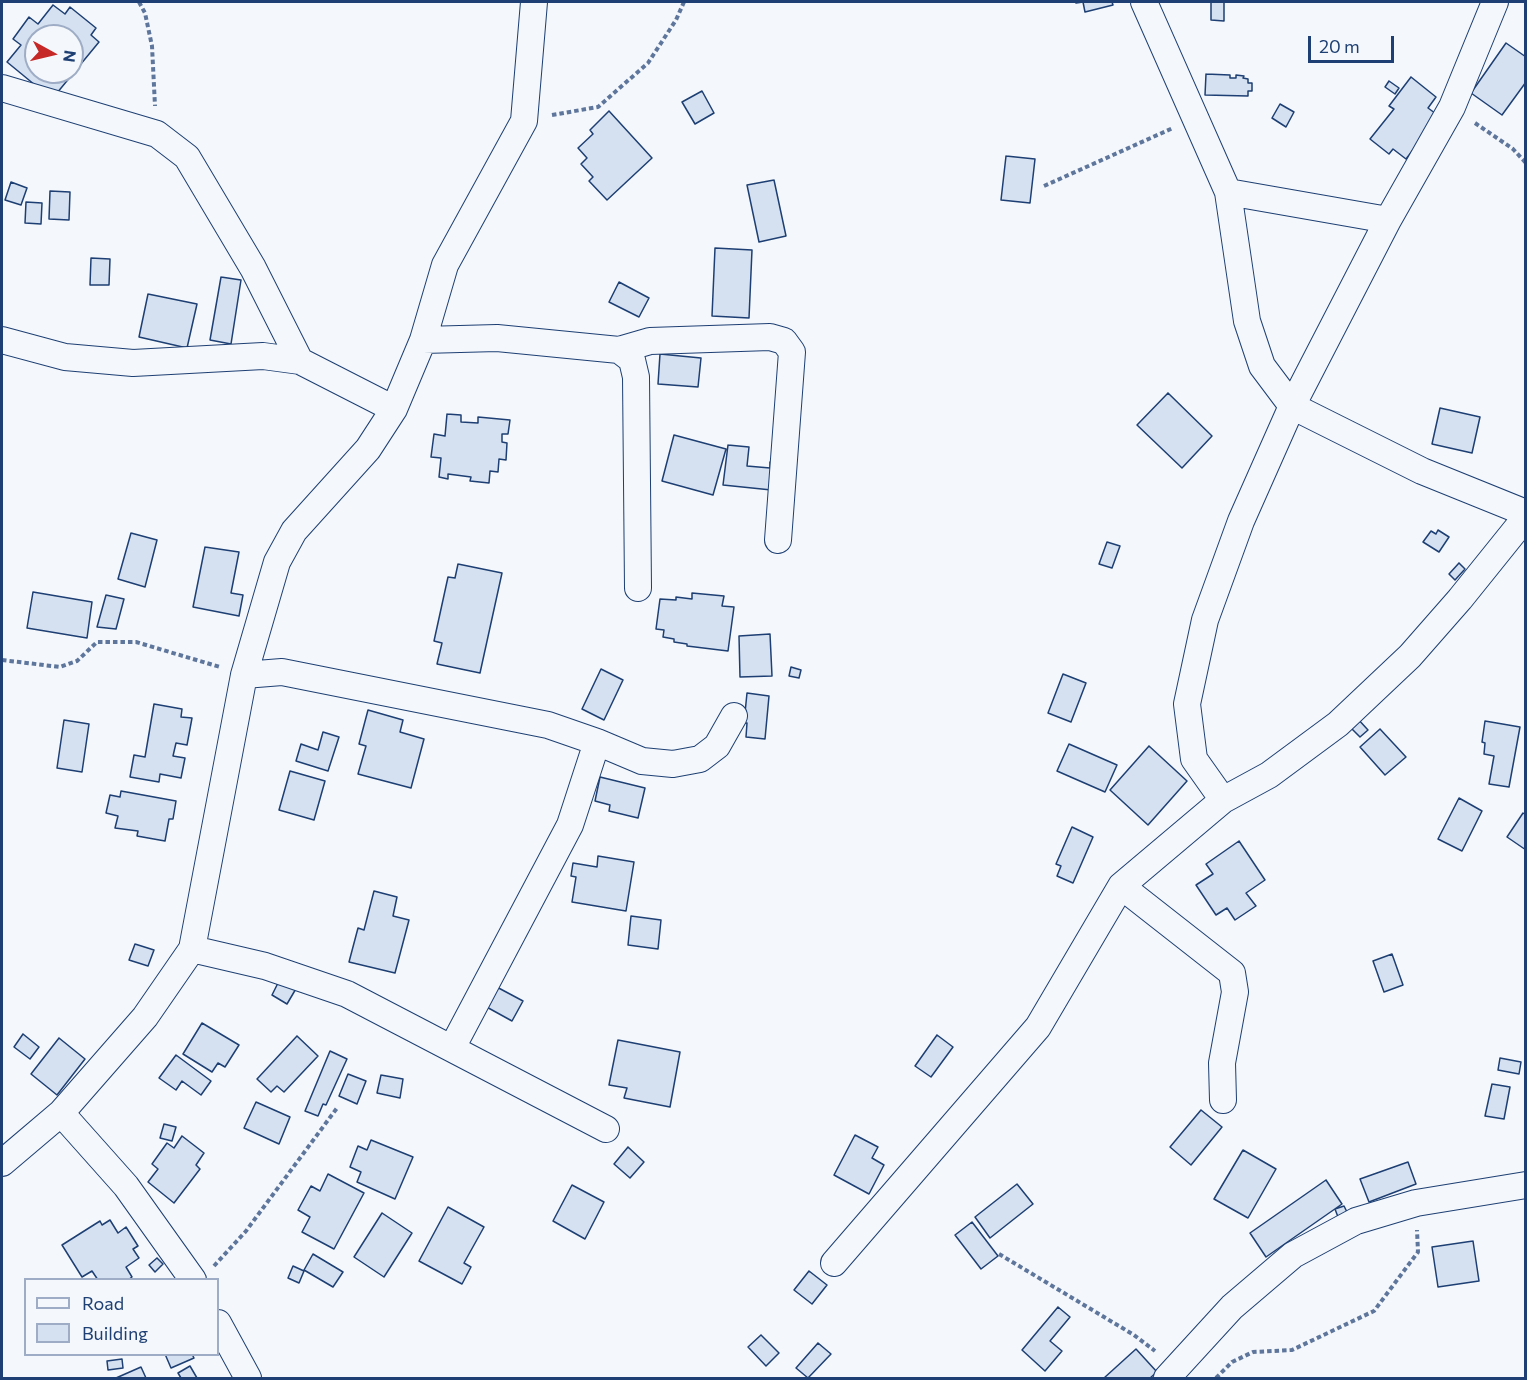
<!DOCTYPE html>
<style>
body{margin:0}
#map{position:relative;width:1527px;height:1380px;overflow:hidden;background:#f4f7fb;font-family:Commissioner,sans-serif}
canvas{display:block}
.frame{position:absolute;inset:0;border:3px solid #1d3f73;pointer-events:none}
.legend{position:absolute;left:24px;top:1278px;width:195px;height:78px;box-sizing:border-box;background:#f4f7fb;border:2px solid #9eadc5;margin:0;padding:8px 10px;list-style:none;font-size:18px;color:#1d3f73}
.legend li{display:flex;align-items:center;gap:12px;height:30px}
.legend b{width:30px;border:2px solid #9eadc5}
.north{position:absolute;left:24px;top:24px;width:60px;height:60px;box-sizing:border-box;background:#f4f7fb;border:2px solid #9eadc5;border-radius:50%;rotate:98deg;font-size:16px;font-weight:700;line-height:24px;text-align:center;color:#1d3f73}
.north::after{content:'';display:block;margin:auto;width:21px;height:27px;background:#c62828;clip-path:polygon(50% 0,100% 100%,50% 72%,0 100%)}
.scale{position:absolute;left:1308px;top:36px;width:86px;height:27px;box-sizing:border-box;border:3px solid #1d3f73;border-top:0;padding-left:8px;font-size:18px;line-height:21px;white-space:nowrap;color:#1d3f73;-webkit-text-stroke:4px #f4f7fb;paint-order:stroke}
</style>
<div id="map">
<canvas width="1527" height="1380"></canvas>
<div class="frame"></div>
<ul class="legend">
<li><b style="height:8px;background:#f4f7fb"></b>Road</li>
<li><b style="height:16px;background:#d5e0f0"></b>Building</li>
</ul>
<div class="north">N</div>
<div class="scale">20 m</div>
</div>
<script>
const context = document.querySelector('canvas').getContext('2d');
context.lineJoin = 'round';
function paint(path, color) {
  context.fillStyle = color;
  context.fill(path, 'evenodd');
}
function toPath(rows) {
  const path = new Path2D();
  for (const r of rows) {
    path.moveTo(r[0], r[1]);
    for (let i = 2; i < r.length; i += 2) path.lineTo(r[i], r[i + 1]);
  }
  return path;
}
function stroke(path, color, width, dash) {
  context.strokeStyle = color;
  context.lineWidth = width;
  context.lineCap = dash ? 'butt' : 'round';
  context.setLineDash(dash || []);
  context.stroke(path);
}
const building = toPath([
 [1075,2,1112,2,1113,5,1085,12,1083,2,1076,3,1075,2],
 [1211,2,1235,2,1224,2,1224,21,1211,20,1211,2],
 [53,5,65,14,70,7,96,28,91,35,99,42,52,99,7,62,21,45,13,39,29,17,38,24,53,5],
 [36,36,72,36,72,72,36,72,36,36],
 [1506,43,1526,57,1526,82,1502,115,1471,93,1506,43],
 [1206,74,1230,75,1230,78,1236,78,1236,75,1244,76,1243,78,1248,79,1248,83,1252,83,1252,91,1248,91,1248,96,1205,95,1206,74],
 [1411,77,1436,97,1428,108,1439,116,1406,159,1393,149,1389,154,1370,139,1394,109,1389,106,1411,77],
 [1389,81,1399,88,1395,94,1385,87,1389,81],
 [702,91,714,113,695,124,682,102,702,91],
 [1280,104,1294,112,1286,127,1272,118,1280,104],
 [609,111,652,158,607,200,589,181,593,177,581,164,587,158,578,148,593,134,590,130,609,111],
 [1006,156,1035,159,1030,203,1001,200,1006,156],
 [774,180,786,236,759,242,747,185,774,180],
 [11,182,27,188,21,205,5,200,11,182],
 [50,191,70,192,69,220,49,219,50,191],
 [26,202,42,203,41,224,25,223,26,202],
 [715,248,752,250,749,318,712,316,715,248],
 [91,258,110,259,109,285,90,285,91,258],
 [221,277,241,280,231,344,210,340,221,277],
 [619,282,649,298,639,317,609,302,619,282],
 [148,294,197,304,187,348,139,337,148,294],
 [660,354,701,358,698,387,658,384,660,354],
 [1168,393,1212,436,1182,468,1137,425,1168,393],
 [1440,408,1480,417,1472,453,1432,444,1440,408],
 [447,414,461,415,461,422,478,423,478,417,510,420,508,434,502,434,502,442,507,443,506,460,499,459,498,472,490,471,489,483,470,481,471,477,448,474,448,479,439,477,441,458,431,457,434,434,445,436,447,414],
 [674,435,726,449,713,495,662,481,674,435],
 [728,445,749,447,747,466,770,468,770,462,784,464,781,491,723,485,728,445],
 [1438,530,1449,537,1439,552,1423,542,1431,531,1436,534,1438,530],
 [131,533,157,540,145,587,118,579,131,533],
 [1107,542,1120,546,1112,568,1099,564,1107,542],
 [205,547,239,552,231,593,243,595,239,616,193,607,205,547],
 [1459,563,1465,569,1455,580,1449,574,1459,563],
 [458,564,502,573,480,673,437,664,442,643,434,641,448,577,455,578,458,564],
 [33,592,92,602,87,638,27,628,33,592],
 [692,593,724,596,722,606,734,607,728,651,687,646,687,644,674,642,674,639,663,637,664,630,656,629,660,599,676,600,676,597,692,599,692,593],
 [106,595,124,599,116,629,97,627,106,595],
 [770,634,772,676,740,677,739,636,770,634],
 [791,667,801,670,799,678,789,676,791,667],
 [601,669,623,680,604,720,582,709,601,669],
 [1063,674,1086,683,1071,722,1048,713,1063,674],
 [747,693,769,696,765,739,746,737,747,723,744,723,747,693],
 [154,704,182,709,181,717,192,718,187,745,176,743,173,756,185,758,181,778,160,774,159,782,130,777,134,755,145,757,154,704],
 [368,710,403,720,400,732,424,739,411,788,358,774,366,746,359,744,368,710],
 [1357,718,1368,730,1360,737,1349,726,1357,718],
 [64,720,89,724,82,772,57,768,64,720],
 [1485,721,1520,727,1509,787,1489,784,1494,756,1484,754,1485,743,1482,742,1485,721],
 [1380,729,1406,757,1385,775,1360,747,1380,729],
 [323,732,339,737,328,771,296,761,301,744,318,750,323,732],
 [1069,744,1117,765,1105,792,1057,771,1069,744],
 [1149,746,1187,781,1148,825,1110,790,1149,746],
 [290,771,325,781,314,820,279,810,290,771],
 [600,777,645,788,638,818,609,811,610,805,595,801,600,777],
 [121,791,176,801,173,819,169,819,165,841,137,836,138,831,115,828,118,816,106,813,110,795,120,797,121,791],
 [1459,798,1482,811,1462,851,1438,839,1459,798],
 [1523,813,1526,815,1526,850,1507,837,1523,813],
 [1072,827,1093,837,1073,883,1057,876,1061,866,1056,864,1072,827],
 [1239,841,1265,880,1246,893,1256,906,1235,920,1227,908,1216,915,1196,885,1213,874,1206,864,1239,841],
 [598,856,634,862,626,911,572,902,576,877,571,876,573,863,597,867,598,856],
 [374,891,397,897,393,916,409,920,395,973,349,962,358,928,364,930,374,891],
 [631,916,661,920,658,949,628,945,631,916],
 [135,944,154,950,148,966,129,960,135,944],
 [1392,954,1403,985,1384,992,1373,961,1392,954],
 [281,977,297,987,287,1004,272,995,281,977],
 [493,985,523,1001,512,1021,483,1005,493,985],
 [202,1023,239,1045,225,1067,218,1063,212,1072,183,1054,202,1023],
 [23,1034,39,1047,30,1059,14,1047,23,1034],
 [937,1035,953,1047,931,1077,915,1066,937,1035],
 [297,1036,318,1056,284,1092,277,1086,271,1092,257,1079,297,1036],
 [59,1038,85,1059,57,1095,31,1074,59,1038],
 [618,1040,680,1052,670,1107,624,1098,627,1088,609,1085,618,1040],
 [330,1051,347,1059,326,1105,323,1104,318,1116,305,1111,330,1051],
 [176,1055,211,1081,201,1095,182,1081,176,1090,159,1078,176,1055],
 [1500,1058,1521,1062,1519,1074,1498,1070,1500,1058],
 [348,1074,366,1081,357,1104,339,1096,348,1074],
 [381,1075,403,1079,400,1098,377,1093,381,1075],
 [1492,1084,1510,1087,1504,1119,1485,1116,1492,1084],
 [256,1102,290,1117,279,1144,244,1128,256,1102],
 [1201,1110,1222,1127,1191,1165,1170,1147,1201,1110],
 [164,1124,176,1127,172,1141,160,1138,164,1124],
 [855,1135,878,1147,872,1158,884,1165,869,1194,834,1175,855,1135],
 [182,1136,204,1153,196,1165,200,1169,174,1203,148,1182,158,1169,152,1164,167,1143,174,1148,182,1136],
 [371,1140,413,1157,395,1199,357,1182,361,1172,350,1167,358,1146,367,1150,371,1140],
 [628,1147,644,1162,630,1178,614,1164,628,1147],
 [1243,1150,1276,1169,1248,1218,1214,1199,1243,1150],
 [1408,1162,1416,1184,1369,1202,1360,1179,1408,1162],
 [328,1174,364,1193,334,1249,302,1232,310,1217,298,1210,311,1186,320,1191,328,1174],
 [1326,1180,1342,1204,1266,1257,1250,1233,1326,1180],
 [1017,1184,1033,1204,990,1238,975,1217,1017,1184],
 [572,1185,604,1202,585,1239,553,1221,572,1185],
 [1344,1206,1347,1212,1338,1217,1335,1209,1344,1206],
 [448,1207,484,1227,464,1263,471,1267,462,1284,419,1261,448,1207],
 [382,1213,412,1233,384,1277,354,1257,382,1213],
 [110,1220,118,1233,126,1227,138,1246,133,1249,139,1258,126,1267,132,1277,128,1280,98,1280,92,1271,82,1277,62,1245,100,1221,102,1225,110,1220],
 [972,1222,998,1256,981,1269,955,1235,972,1222],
 [1473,1241,1479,1281,1438,1287,1432,1247,1473,1241],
 [313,1254,343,1272,333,1287,304,1270,313,1254],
 [157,1258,163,1264,155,1272,149,1265,157,1258],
 [293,1266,304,1271,299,1283,288,1278,293,1266],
 [809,1271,827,1285,812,1304,794,1290,809,1271],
 [1058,1307,1070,1317,1050,1341,1062,1351,1045,1371,1022,1350,1058,1307],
 [761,1335,779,1353,766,1366,748,1347,761,1335],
 [818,1343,831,1354,808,1378,796,1368,818,1343],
 [1136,1349,1157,1372,1150,1378,1104,1378,1136,1349],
 [165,1354,192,1354,194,1358,171,1368,165,1354],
 [122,1359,123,1368,108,1370,107,1361,122,1359],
 [190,1366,197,1378,181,1378,178,1373,190,1366],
 [141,1367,146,1378,116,1378,141,1367]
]);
const path = toPath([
 [139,2,145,13,152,46,155,106],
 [552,115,598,107,648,63,676,20,684,2],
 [1475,123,1513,149,1526,163],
 [1044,186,1173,128],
 [2,660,60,667,77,661,97,642,136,642,220,667],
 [999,1254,1134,1335,1155,1351],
 [214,1266,246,1231,337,1108],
 [1216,1378,1232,1362,1253,1352,1292,1350,1374,1311,1418,1252,1417,1230]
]);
const minor = toPath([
 [1144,2,1228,192,1247,321,1262,366,1292,406,1422,471,1526,513],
 [2,88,157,134,187,157,253,268,300,361],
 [1228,192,1388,220],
 [2,340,65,357,133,363,263,356,300,361,394,409],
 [423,340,497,338,619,350,632,360,636,377,638,588],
 [619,350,650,341,770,337,784,341,792,352,778,540],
 [244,675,282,672,548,725,597,742,642,761,673,764,700,759,717,746,734,716],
 [1223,800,1194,759,1187,704,1205,620,1241,521,1292,406,1388,220,1452,107,1495,2],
 [1121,886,1232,973,1235,992,1222,1063,1223,1100],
 [192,949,265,966,347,994,606,1129],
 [452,1048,570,825,597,742],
 [61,1113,126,1186,193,1280],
 [2,1163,61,1113,145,1017,192,949,244,675,277,562,294,531,368,449,394,409,423,340,445,265,524,121,534,2],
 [834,1263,1038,1027,1121,886,1223,800,1269,775,1338,724,1410,656,1460,599,1526,517],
 [218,1323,248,1378],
 [1167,1378,1232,1307,1293,1255,1356,1221,1416,1203,1526,1185]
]);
paint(building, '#d5e0f0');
stroke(building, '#1d3f73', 1.5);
stroke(minor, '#1d3f73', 28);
stroke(path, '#5e769c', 4, [4.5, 3]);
stroke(minor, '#f4f7fb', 26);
</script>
